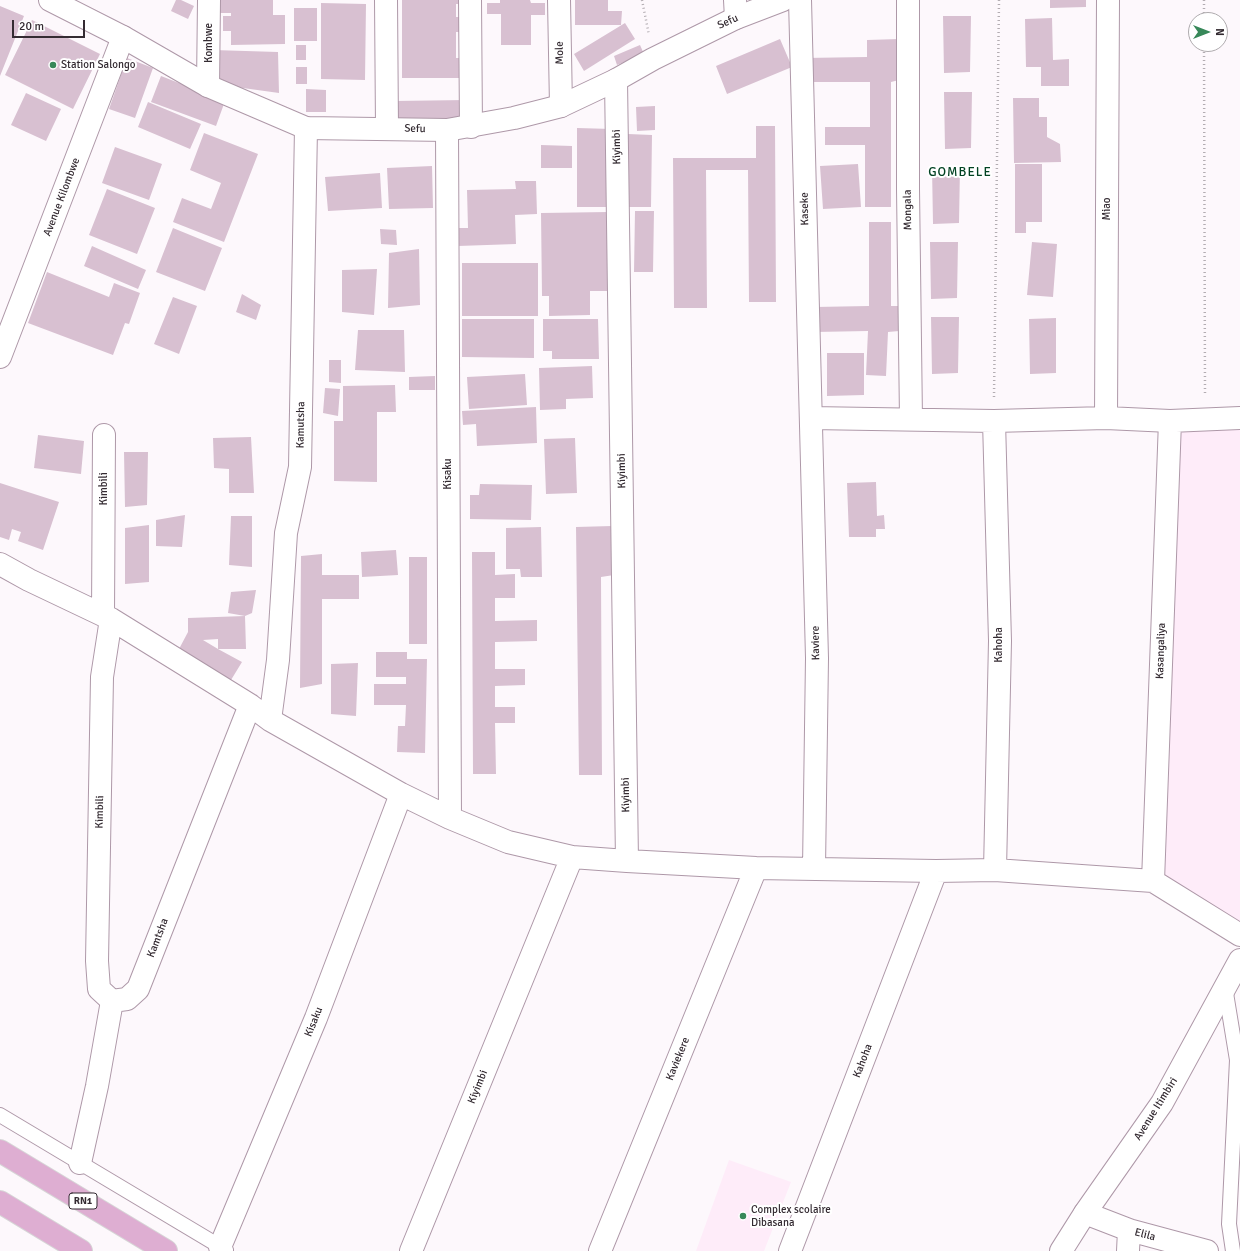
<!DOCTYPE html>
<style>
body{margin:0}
#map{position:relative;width:1240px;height:1251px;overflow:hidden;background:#fdf8fc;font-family:Signika,sans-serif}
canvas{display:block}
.north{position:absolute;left:1188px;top:12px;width:40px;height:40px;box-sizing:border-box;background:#fff;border:1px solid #aeaaad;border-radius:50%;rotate:90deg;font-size:11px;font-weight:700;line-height:16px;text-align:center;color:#342b32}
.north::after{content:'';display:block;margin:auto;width:14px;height:18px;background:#378859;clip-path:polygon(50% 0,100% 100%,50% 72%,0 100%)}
.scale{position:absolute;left:12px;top:20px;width:73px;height:18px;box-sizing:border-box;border:2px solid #342b32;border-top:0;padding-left:5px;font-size:12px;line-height:14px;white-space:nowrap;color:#342b32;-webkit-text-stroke:3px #fff;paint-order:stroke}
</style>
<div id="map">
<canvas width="1240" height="1251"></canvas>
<div class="north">N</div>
<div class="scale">20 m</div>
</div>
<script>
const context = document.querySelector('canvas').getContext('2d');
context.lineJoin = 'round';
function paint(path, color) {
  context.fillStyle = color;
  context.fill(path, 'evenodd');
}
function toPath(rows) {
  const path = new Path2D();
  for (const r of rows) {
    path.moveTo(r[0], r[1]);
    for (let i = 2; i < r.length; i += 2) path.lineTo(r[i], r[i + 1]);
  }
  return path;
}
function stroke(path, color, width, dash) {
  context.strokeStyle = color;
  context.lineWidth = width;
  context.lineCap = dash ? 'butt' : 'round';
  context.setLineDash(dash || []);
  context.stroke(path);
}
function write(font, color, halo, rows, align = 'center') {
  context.font = font + ' Signika,sans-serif';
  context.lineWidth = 4;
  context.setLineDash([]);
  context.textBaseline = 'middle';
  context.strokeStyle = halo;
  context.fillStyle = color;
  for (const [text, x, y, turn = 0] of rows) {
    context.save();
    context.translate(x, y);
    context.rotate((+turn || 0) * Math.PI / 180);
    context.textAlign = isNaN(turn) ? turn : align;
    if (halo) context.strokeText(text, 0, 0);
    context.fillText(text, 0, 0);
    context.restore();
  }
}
const built = toPath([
 [1170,421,1240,422,1240,935,1153,881],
 [729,1160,791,1182,764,1251,696,1251]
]);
const building = toPath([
 [176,0,181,0,194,6,188,19,171,11],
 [216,0,273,0,273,15,285,15,285,44,231,45,231,31,223,31,223,16,231,16,231,13,216,13],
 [402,0,464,0,464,4,456,4,456,17,462,17,462,32,456,32,456,58,461,58,461,78,402,78],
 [500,0,530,0,531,3,545,3,545,15,531,15,531,45,501,45,501,14,487,14,487,3,500,3],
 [575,0,608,0,608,11,622,11,621,25,575,25],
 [1050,0,1086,0,1086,7,1050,8],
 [321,3,366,4,365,80,321,79],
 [0,6,24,16,0,76],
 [294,8,317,8,317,41,294,41],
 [943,16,971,16,970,72,944,73],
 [1052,18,1053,60,1069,59,1069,86,1041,86,1041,67,1026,67,1025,19],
 [32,20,100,54,73,109,5,75],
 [625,23,635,39,584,71,574,54],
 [780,39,792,67,727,94,716,66],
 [899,39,899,80,891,82,891,207,865,207,865,145,825,145,825,127,870,127,870,82,805,82,804,58,867,57,867,40],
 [296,45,306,45,306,60,296,60],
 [640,45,644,54,617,65,614,56],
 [213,50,278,52,279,93,214,84],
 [127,58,153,68,135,118,109,109],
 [296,67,307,67,307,84,296,84],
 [161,76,225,101,216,126,151,102],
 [306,89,326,90,326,112,306,112],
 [944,92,972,92,971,148,945,149],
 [26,93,61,109,46,141,11,125],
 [1013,98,1039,98,1039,117,1047,117,1047,137,1060,144,1061,162,1014,163],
 [466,100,466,127,395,128,394,101],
 [148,102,201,124,190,149,138,127],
 [655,106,655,130,637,131,636,107],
 [756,126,775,126,776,302,749,302,748,170,706,170,707,308,674,308,673,158,756,158],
 [577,128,612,129,611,207,577,207],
 [204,133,258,154,224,242,173,222,182,198,211,209,221,183,190,170],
 [628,134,652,135,651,207,626,207],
 [541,145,572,146,572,168,541,168],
 [115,147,162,164,149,200,102,183],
 [858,164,861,207,823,209,820,166],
 [1015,164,1042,164,1042,222,1026,222,1026,233,1015,233],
 [432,166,433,208,389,209,387,168],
 [932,167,960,167,959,223,933,224],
 [380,173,382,208,328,211,325,177],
 [515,181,536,181,537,214,515,215,516,244,458,246,458,228,468,228,467,190,516,189],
 [107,189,155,208,137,254,89,235],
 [635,211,654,211,653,272,634,272],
 [608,212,610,291,590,291,590,315,549,316,549,296,542,296,541,213],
 [869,222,891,222,891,306,899,306,899,331,888,332,886,376,866,375,868,331,815,332,815,307,869,306],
 [173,228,222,248,205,291,156,272],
 [380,229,396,230,397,245,381,244],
 [930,242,958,242,957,298,931,299],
 [1032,242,1057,244,1053,297,1027,295],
 [92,246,146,270,138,289,84,266],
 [419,249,420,305,388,308,389,253],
 [462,263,538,263,538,316,462,316],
 [377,269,374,315,342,312,342,270],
 [47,272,109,297,114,283,140,293,129,324,125,323,113,355,28,323],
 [242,294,261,305,256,320,236,312],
 [173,297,197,306,179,354,154,344],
 [931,317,959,317,958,373,932,374],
 [1056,318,1056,373,1030,374,1029,319],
 [462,319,534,319,534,358,462,357],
 [543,319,598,319,599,359,552,359,552,351,543,351],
 [358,330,404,330,405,372,355,370],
 [827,353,864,353,864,395,827,396],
 [329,360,341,360,341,383,329,382],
 [592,366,593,398,566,399,566,409,540,410,539,368],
 [525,374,527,405,469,409,467,377],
 [435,376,435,390,409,390,409,377],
 [395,385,396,412,377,412,377,482,334,481,334,421,343,421,343,386],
 [325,388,340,389,338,416,323,413],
 [536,407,537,443,477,446,476,424,463,425,462,411],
 [38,435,84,441,81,474,34,468],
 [251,437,254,493,229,493,229,469,214,468,213,438],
 [575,438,577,493,546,494,544,439],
 [124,452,148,452,147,505,125,507],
 [876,482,877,516,884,515,885,529,876,529,876,537,849,537,847,483],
 [0,483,59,502,43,550,18,541,21,532,12,529,9,540,0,537],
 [480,484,532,485,531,520,470,519,470,495,479,495],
 [185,515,182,547,156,546,156,520],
 [231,516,252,516,252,567,229,565],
 [149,525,149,582,125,584,125,528],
 [612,526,614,575,601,577,602,775,579,775,576,527],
 [541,527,542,577,521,577,520,569,506,569,506,528],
 [396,550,398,575,362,577,361,552],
 [472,552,495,552,495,575,515,574,515,598,495,598,495,621,537,620,537,641,495,642,495,669,525,669,525,685,495,686,495,707,515,707,515,723,495,723,496,774,473,774],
 [322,554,322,575,359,575,359,599,322,599,322,684,300,688,301,556],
 [409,557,427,557,427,644,409,644],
 [256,590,252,613,245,616,228,613,231,592],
 [245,616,246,649,218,649,242,662,231,680,179,649,188,632,188,618],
 [218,639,218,649,203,640],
 [376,652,407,652,407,659,427,659,425,753,397,752,398,726,405,726,406,705,374,705,374,684,406,684,406,677,376,677],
 [358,663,356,716,331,714,331,664]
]);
const path = toPath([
 [642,0,649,35],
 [1204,0,1204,20],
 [1204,44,1205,395],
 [994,397,999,0]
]);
const service = toPath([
 [1225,987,1237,1060,1229,1224,1233,1251],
 [0,1115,226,1250]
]);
const minor = toPath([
 [386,0,387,128],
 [470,0,471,127],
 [559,0,561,106],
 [735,0,736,18],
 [800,0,817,658,814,868],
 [908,0,908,189,911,419],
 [616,80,627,861],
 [208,86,209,0],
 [447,130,450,818],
 [0,357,123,37],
 [811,418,994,421,1106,418,1170,421,1240,418],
 [1106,418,1108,0],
 [994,421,1000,641,995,870],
 [0,564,29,580,111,619,250,705,270,720,401,794,450,818,508,842,572,857,627,861,756,868,936,871,995,870,1153,881,1240,935],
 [103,615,104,435],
 [111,619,102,677,97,961,99,989,112,1001],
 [270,720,278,660,286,533,300,467,306,128],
 [1153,881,1170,421],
 [112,1001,127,999,138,989,250,705],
 [80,1163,97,1086,112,1001],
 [1085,1213,1129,1230,1207,1251],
 [220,1247,316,1018,401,794],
 [411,1251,572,857],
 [600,1251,756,868],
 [790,1251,936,871],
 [1128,1251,1129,1230]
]);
const tertiary = toPath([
 [50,0,123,37,208,86,306,128,447,130,514,118,561,106,616,80,653,59,736,18,783,0]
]);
const secondary = toPath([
 [1061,1251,1085,1213,1162,1103,1240,960]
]);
const trunk = toPath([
 [0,1151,166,1251],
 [0,1202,81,1251]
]);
const markers = [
 [53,65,4,"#378859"],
 [743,1216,4,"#378859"]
];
const shields = [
 [83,1201,28]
];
const shieldNames = [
 ["RN1",83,1201]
];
const streetNames = [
 ["Sefu",728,22,-25],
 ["Kombwe",209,43,-90],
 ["Mole",560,53,-91],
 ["Sefu",415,129,2],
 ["Kiyimbi",617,147,-91],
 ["Avenue Kilombwe",62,197,-69],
 ["Kaseke",805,209,-91],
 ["Miao",1107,209,-90],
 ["Mongala",908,210,-91],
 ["Kamutsha",301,425,-89],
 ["Kiyimbi",622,471,-91],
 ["Kisaku",448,474,-90],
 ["Kimbili",104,489,-90],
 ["Kaviere",816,643,-91],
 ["Kahoha",999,645,-90],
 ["Kasangaliya",1161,651,-88],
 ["Kiyimbi",626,795,-91],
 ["Kimbili",100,812,-89],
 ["Kamtsha",158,938,-69],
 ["Kisaku",314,1022,-68],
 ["Kaviekere",678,1059,-68],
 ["Kahoha",863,1061,-69],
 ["Kiyimbi",478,1087,-68],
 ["Avenue Itimbiri",1156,1109,-58],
 ["Elila",1145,1235,15]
];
const poiNames = [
 ["Station Salongo",61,65],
 ["Complex scolaire",751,1210],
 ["Dibasana",751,1223]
];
const quarterNames = [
 ["GOMBELE",960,173]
];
paint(built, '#feecf9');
paint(building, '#d8c0d1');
stroke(service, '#ae98a8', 16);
stroke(minor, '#ae98a8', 24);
stroke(tertiary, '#ae98a8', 24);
stroke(secondary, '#ae98a8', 24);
stroke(trunk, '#d6d5d6', 24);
stroke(path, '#b3adb2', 2.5, [1, 3]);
stroke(service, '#fff', 14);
stroke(minor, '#fff', 22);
stroke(tertiary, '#fff', 22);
stroke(secondary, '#fff', 22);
stroke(trunk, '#deaed2', 22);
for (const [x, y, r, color] of markers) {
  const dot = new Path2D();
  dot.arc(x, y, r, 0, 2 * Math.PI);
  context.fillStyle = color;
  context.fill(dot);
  stroke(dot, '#fff', 1.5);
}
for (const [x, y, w] of shields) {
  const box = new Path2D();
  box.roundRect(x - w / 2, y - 8, w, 16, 3);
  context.fillStyle = '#fff';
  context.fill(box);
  stroke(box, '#342b32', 1);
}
write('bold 10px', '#342b32', null, shieldNames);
write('11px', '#342b32', '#fff', streetNames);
write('11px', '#342b32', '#fff', poiNames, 'left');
context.letterSpacing = '1px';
write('13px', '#024223', '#fff', quarterNames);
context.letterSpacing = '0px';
</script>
